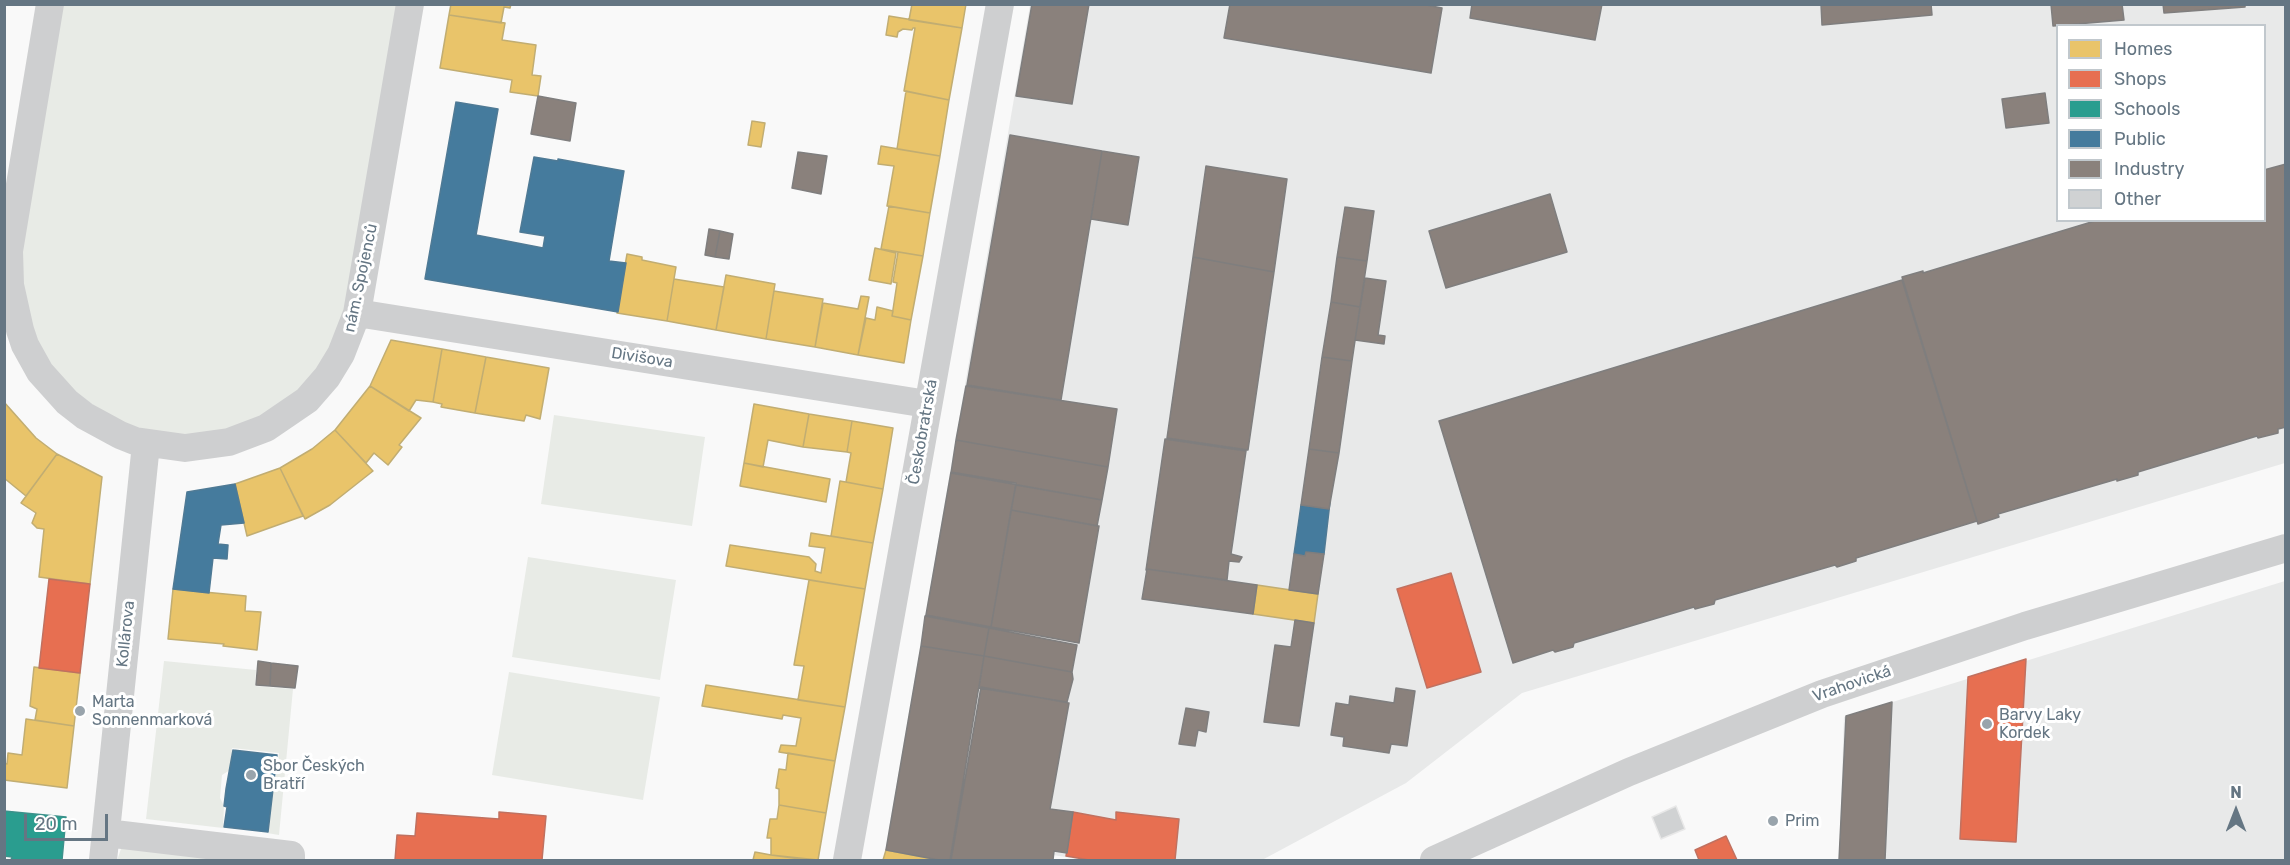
<!DOCTYPE html>
<meta charset="utf-8">
<style>
body{margin:0}
#map{position:relative;width:2290px;height:865px;overflow:hidden;background:#f9f9f9;font-family:Rubik,sans-serif}
canvas{display:block}
.frame{position:absolute;inset:0;border:6px solid #657683;pointer-events:none}
.legend{position:absolute;left:2056px;top:24px;width:210px;height:198px;box-sizing:border-box;background:#fff;border:2px solid #c1c8cd;margin:0;padding:8px 10px;list-style:none;font-size:18px;color:#657683}
.legend li{display:flex;align-items:center;gap:12px;height:30px}
.legend b{width:30px;border:2px solid #c1c8cd}
.north{position:absolute;left:2206px;top:781px;width:60px;height:60px;-webkit-text-stroke:4px #fff;paint-order:stroke;rotate:0deg;font-size:16px;font-weight:700;line-height:24px;text-align:center;color:#657683}
.north::after{content:'';display:block;margin:auto;width:21px;height:27px;background:#657683;clip-path:polygon(50% 0,100% 100%,50% 72%,0 100%)}
.scale{position:absolute;left:24px;top:814px;width:84px;height:27px;box-sizing:border-box;border:3px solid #657683;border-top:0;padding-left:8px;font-size:18px;line-height:21px;white-space:nowrap;color:#657683;-webkit-text-stroke:4px #fff;paint-order:stroke}
</style>
<div id="map">
<canvas width="2290" height="865"></canvas>
<div class="frame"></div>
<ul class="legend">
<li><b style="height:16px;background:#e9c46a"></b>Homes</li>
<li><b style="height:16px;background:#e76f51"></b>Shops</li>
<li><b style="height:16px;background:#2a9d8f"></b>Schools</li>
<li><b style="height:16px;background:#457b9d"></b>Public</li>
<li><b style="height:16px;background:#8a817c"></b>Industry</li>
<li><b style="height:16px;background:#d0d2d3"></b>Other</li>
</ul>
<div class="north">N</div>
<div class="scale">20 m</div>
</div>
<script>
const context = document.querySelector('canvas').getContext('2d');
context.lineJoin = 'round';
function paint(path, color) {
  context.fillStyle = color;
  context.fill(path, 'evenodd');
}
function toPath(rows) {
  const path = new Path2D();
  for (const r of rows) {
    path.moveTo(r[0], r[1]);
    for (let i = 2; i < r.length; i += 2) path.lineTo(r[i], r[i + 1]);
  }
  return path;
}
function stroke(path, color, width, dash) {
  context.strokeStyle = color;
  context.lineWidth = width;
  context.lineCap = dash ? 'butt' : 'round';
  context.setLineDash(dash || []);
  context.stroke(path);
}
function write(font, color, halo, rows, align = 'center') {
  context.font = font + ' Rubik,sans-serif';
  context.lineWidth = 6;
  context.setLineDash([]);
  context.textBaseline = 'middle';
  context.strokeStyle = halo;
  context.fillStyle = color;
  for (const [text, x, y, turn = 0] of rows) {
    context.save();
    context.translate(x, y);
    context.rotate((+turn || 0) * Math.PI / 180);
    context.textAlign = isNaN(turn) ? turn : align;
    if (halo) context.strokeText(text, 0, 0);
    context.fillText(text, 0, 0);
    context.restore();
  }
}
const built = toPath([
 [1030,5,2285,5,2285,463,1522,693,1406,783,1262,860,1083,860,1053,855,1052,860,932,860,885,852],
 [2058,26,2264,26,2264,220,2058,220],
 [2285,581,2285,860,1839,860,1844,717]
]);
const green = toPath([
 [60,5,400,5,345,321,322,373,266,424,209,440,129,432,43,367,18,306,17,238],
 [554,415,705,437,692,526,541,504],
 [528,557,676,580,660,680,512,657],
 [164,661,256,670,255,686,293,689,279,835,267,833,279,753,232,748,230,770,222,775,220,798,224,806,223,828,146,819],
 [509,672,660,697,643,800,492,775],
 [127,846,244,860,117,860,121,849]
]);
const homes = toPath([
 [451,4,511,4,510,8,504,7,501,23,449,15,451,4],
 [912,4,966,4,962,28,909,20,912,4],
 [449,15,505,23,502,40,536,45,532,75,541,76,538,96,510,92,512,80,440,68,449,15],
 [889,16,962,28,949,100,904,91,915,28,913,28,912,30,903,29,898,32,897,37,886,35,889,16],
 [906,91,949,100,940,156,897,149,906,91],
 [752,121,765,123,761,147,748,145,752,121],
 [881,146,940,156,930,213,887,206,894,166,878,164,881,146],
 [889,206,930,213,923,256,881,249,889,206],
 [875,248,896,253,891,284,869,280,875,248],
 [898,252,923,256,911,320,892,316,897,283,893,282,898,252],
 [627,254,642,257,642,260,676,267,667,321,617,313,627,254],
 [726,275,775,284,766,339,716,330,726,275],
 [674,279,724,287,716,330,667,321,674,279],
 [774,291,823,299,815,347,766,339,774,291],
 [861,296,869,297,858,355,815,347,823,303,858,309,861,296],
 [877,307,893,311,892,316,911,320,904,363,858,355,866,318,875,320,877,307],
 [391,340,442,349,433,402,416,400,409,411,370,386,391,340],
 [442,349,486,357,475,413,441,407,442,404,433,402,442,349],
 [486,357,549,368,540,419,526,415,524,421,475,413,486,357],
 [370,386,421,418,399,445,402,447,388,465,374,453,366,463,335,430,370,386],
 [4,402,36,438,57,454,26,496,4,478,4,402],
 [754,404,809,414,803,447,768,440,763,467,744,463,754,404],
 [809,414,852,421,847,452,803,447,809,414],
 [852,421,893,428,883,489,846,482,851,453,847,452,852,421],
 [335,430,373,471,330,505,305,519,280,468,312,449,335,430],
 [57,454,102,477,90,584,39,577,44,529,37,528,32,523,36,513,21,503,57,454],
 [744,463,830,479,826,502,740,486,744,463],
 [280,468,303,516,247,536,235,484,280,468],
 [840,481,883,489,873,543,831,536,840,481],
 [811,533,873,543,865,589,726,566,730,545,809,557,816,564,815,571,821,573,825,548,809,546,811,533],
 [809,580,865,589,845,707,798,700,804,666,794,665,809,580],
 [1257,585,1318,594,1314,623,1253,614,1257,585],
 [173,589,246,596,245,611,261,612,257,650,223,646,224,644,168,639,173,589],
 [34,667,80,673,74,726,35,720,37,709,30,706,34,667],
 [706,685,845,707,835,761,779,752,781,745,796,746,801,718,783,715,782,719,702,706,706,685],
 [26,719,74,726,67,788,4,780,4,763,7,764,8,753,22,755,26,719],
 [788,753,835,761,826,813,779,805,779,789,776,788,779,769,786,770,788,753],
 [779,805,826,813,818,860,771,855,771,838,767,838,770,819,777,819,779,805],
 [886,850,939,860,883,860,886,850],
 [755,852,771,855,807,860,753,860,755,852]
]);
const shops = toPath([
 [1451,573,1481,672,1427,688,1397,589,1451,573],
 [49,579,90,584,80,673,39,668,49,579],
 [2026,659,2016,842,1960,839,1968,677,2026,659],
 [499,812,546,816,542,860,395,860,397,835,415,836,417,813,499,819,499,812],
 [1073,812,1116,820,1116,812,1179,819,1175,860,1089,860,1066,856,1073,812],
 [1726,836,1737,860,1699,860,1695,850,1726,836]
]);
const schools = toPath([
 [4,811,66,817,62,860,11,860,12,857,4,856,4,811]
]);
const public = toPath([
 [456,102,498,109,476,235,543,248,545,236,520,232,534,157,558,161,558,159,624,171,609,261,626,263,618,312,425,279,456,102],
 [235,484,244,523,221,525,218,544,228,545,227,559,213,558,209,593,173,589,187,492,235,484],
 [1330,502,1324,554,1306,552,1305,556,1294,554,1301,505,1329,509,1330,502],
 [233,750,277,755,268,832,224,827,227,807,224,806,226,789,233,750]
]);
const industry = toPath([
 [1032,4,1089,4,1072,104,1016,96,1032,4],
 [1230,4,1421,4,1442,8,1431,73,1224,38,1230,4],
 [1472,4,1602,4,1595,40,1470,18,1472,4],
 [1821,4,1931,4,1932,15,1822,25,1821,4],
 [2051,4,2122,4,2124,20,2053,26,2051,4],
 [2163,4,2245,4,2245,7,2164,13,2163,4],
 [2045,93,2049,123,2006,128,2002,99,2045,93],
 [538,96,576,103,570,141,531,134,538,96],
 [1010,135,1102,151,1061,400,967,385,1010,135],
 [1102,151,1139,157,1128,225,1091,219,1102,151],
 [798,152,827,156,821,194,792,188,798,152],
 [2286,164,2286,427,2278,429,2278,433,2258,438,2257,436,2138,472,2138,475,2117,481,2117,479,1998,514,1999,517,1978,524,1902,277,1923,271,1923,273,2098,220,2264,220,2264,170,2286,164],
 [1206,166,1287,179,1274,272,1193,257,1206,166],
 [1550,194,1567,252,1446,288,1429,231,1550,194],
 [1345,207,1374,211,1367,261,1337,257,1345,207],
 [709,229,720,231,715,257,705,255,709,229],
 [720,231,733,234,729,259,715,257,720,231],
 [1193,257,1274,272,1248,450,1167,438,1193,257],
 [1337,257,1367,261,1360,307,1331,302,1337,257],
 [1365,278,1386,281,1378,335,1385,336,1384,344,1355,340,1365,278],
 [1902,280,1977,521,1856,558,1856,561,1837,567,1835,565,1715,600,1714,604,1695,609,1694,607,1574,643,1573,647,1555,652,1553,650,1513,663,1439,421,1902,280],
 [1331,302,1360,307,1352,361,1322,357,1331,302],
 [1322,357,1352,361,1339,453,1309,449,1322,357],
 [966,386,1117,409,1108,467,956,440,966,386],
 [1165,439,1246,451,1231,554,1242,557,1239,562,1229,561,1227,580,1147,569,1146,570,1165,439],
 [956,440,1108,467,1102,500,951,473,956,440],
 [1309,449,1339,453,1329,509,1301,505,1309,449],
 [951,472,1016,483,991,627,926,615,951,472],
 [1016,485,1102,500,1097,526,1011,510,1016,485],
 [1011,510,1099,526,1079,643,991,627,1011,510],
 [1306,552,1324,554,1318,594,1289,590,1294,554,1305,556,1306,552],
 [1147,569,1257,585,1253,614,1142,599,1147,569],
 [925,616,989,628,984,656,921,646,925,616],
 [1295,620,1314,623,1299,726,1264,722,1275,645,1291,647,1295,620],
 [989,628,1077,645,1072,672,984,656,989,628],
 [921,646,984,656,950,860,939,860,886,850,921,646],
 [984,656,1072,672,1073,679,1067,702,979,688,984,656],
 [258,661,271,663,270,686,256,685,258,661],
 [271,663,298,666,295,688,270,686,271,663],
 [981,687,1069,703,1050,809,1073,812,1067,853,1054,851,1053,860,951,860,981,687],
 [1396,688,1415,691,1407,746,1391,744,1389,753,1343,746,1344,737,1331,735,1336,703,1349,705,1350,696,1394,703,1396,688],
 [1892,702,1885,860,1839,860,1846,716,1892,702],
 [1186,708,1209,712,1206,732,1198,730,1195,746,1179,744,1186,708]
]);
const building = toPath([
 [1676,806,1685,829,1661,839,1652,817,1676,806]
]);
const minor = toPath([
 [50,4,9,251,10,285,20,330,25,345,40,372,67,402,85,416,120,435,135,441,185,448,229,442,266,428,307,400,327,377,341,354,357,313,410,4],
 [357,313,927,404],
 [106,833,291,855,291,860],
 [103,860,146,444],
 [847,860,1000,4],
 [1434,860,1629,772,1822,694,2025,626,2286,548]
]);
const markers = [
 [80,711,6,"#99a4ac"],
 [1987,724,6,"#99a4ac"],
 [251,775,6,"#99a4ac"],
 [1773,821,6,"#99a4ac"]
];
const streetNames = [
 ["nám. Spojenců",361,278,-78],
 ["Divišova",642,358,9],
 ["Českobratrská",923,432,-80],
 ["Kollárova",126,634,-84],
 ["Vrahovická",1852,684,-19]
];
const poiNames = [
 ["Marta",92,702],
 ["Sonnenmarková",92,720],
 ["Barvy Laky",1999,715],
 ["Kordek",1999,733],
 ["Sbor Českých",263,766],
 ["Bratří",263,784],
 ["Prim",1785,821]
];
paint(built, '#e8e9e9');
paint(green, '#e8ebe6');
paint(homes, '#e9c46a');
stroke(homes, '#c1ad72', 1.5);
paint(shops, '#e76f51');
stroke(shops, '#c07160', 1.5);
paint(schools, '#2a9d8f');
stroke(schools, '#3c918b', 1.5);
paint(public, '#457b9d');
stroke(public, '#4f7a95', 1.5);
paint(industry, '#8a817c');
stroke(industry, '#7f7e7e', 1.5);
paint(building, '#d0d2d3');
stroke(building, '#e8e8e8', 1.5);
stroke(minor, '#cecfd0', 28);
for (const [x, y, r, color] of markers) {
  const dot = new Path2D();
  dot.arc(x, y, r, 0, 2 * Math.PI);
  context.fillStyle = color;
  context.fill(dot);
  stroke(dot, '#fff', 2);
}
write('16px', '#657683', '#fff', streetNames);
write('16px', '#657683', '#fff', poiNames, 'left');
</script>
